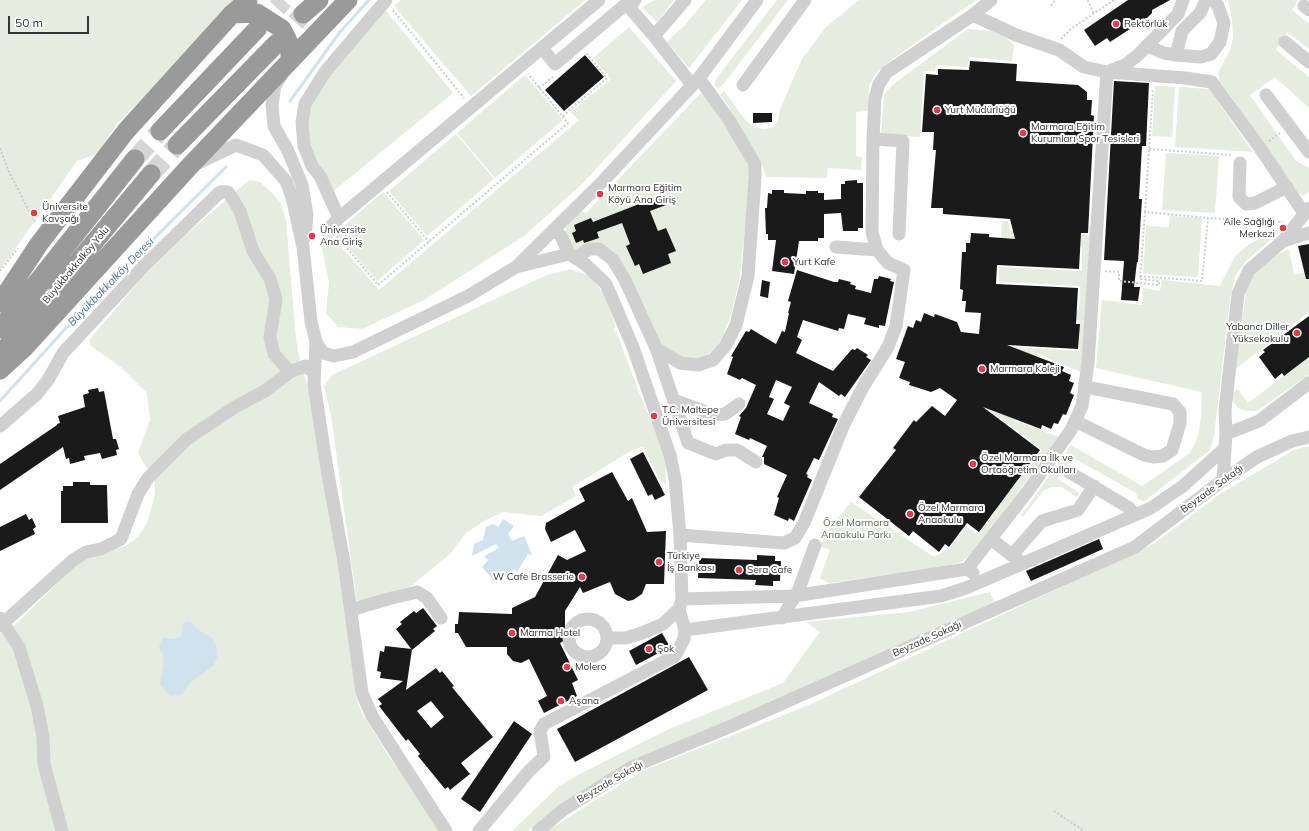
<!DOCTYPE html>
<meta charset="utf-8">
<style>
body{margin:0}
#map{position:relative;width:1309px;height:831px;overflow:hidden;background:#fff;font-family:Mulish,sans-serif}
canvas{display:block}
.scale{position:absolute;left:8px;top:16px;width:81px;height:18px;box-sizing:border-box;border:2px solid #333;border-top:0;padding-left:5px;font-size:12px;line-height:14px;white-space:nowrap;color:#333;-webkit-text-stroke:3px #fff;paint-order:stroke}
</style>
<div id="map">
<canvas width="1309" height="831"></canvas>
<div class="scale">50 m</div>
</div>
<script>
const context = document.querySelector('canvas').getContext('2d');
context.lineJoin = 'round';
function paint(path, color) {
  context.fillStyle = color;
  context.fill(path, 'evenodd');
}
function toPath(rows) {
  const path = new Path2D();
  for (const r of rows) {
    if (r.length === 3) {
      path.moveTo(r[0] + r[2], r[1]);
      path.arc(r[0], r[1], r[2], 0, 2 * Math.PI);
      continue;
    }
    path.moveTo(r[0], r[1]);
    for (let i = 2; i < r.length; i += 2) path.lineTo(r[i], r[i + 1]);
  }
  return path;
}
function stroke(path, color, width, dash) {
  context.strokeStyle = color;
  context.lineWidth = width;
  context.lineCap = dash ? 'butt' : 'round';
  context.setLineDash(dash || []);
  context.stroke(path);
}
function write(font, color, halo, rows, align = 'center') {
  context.font = font + ' Mulish,sans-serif';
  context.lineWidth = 4;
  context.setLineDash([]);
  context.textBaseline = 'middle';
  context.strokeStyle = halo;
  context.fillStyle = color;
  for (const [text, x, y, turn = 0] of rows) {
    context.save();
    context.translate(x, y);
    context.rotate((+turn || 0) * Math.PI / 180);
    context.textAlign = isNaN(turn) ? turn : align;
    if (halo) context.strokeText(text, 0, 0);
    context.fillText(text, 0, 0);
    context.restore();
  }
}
const green = toPath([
 [0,0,237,0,162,80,117,123,99,153,77,161,0,270],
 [401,0,585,0,471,96,394,6],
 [655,0,674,0,657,22,642,7],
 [706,0,742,0,689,68,667,42,685,25],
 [777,0,788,0,725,82,719,88,715,86,715,81,719,75],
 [859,0,976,0,894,58,876,73,869,85,868,111,856,112,856,156,862,157,861,170,828,168,827,178,766,177,761,161,744,136,729,107,720,95,724,91,746,121,754,127,763,129,772,128,778,122,780,109,802,59,825,28],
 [1228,0,1298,0,1292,10,1309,24,1309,49,1287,32,1276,50,1309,77,1309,108,1275,77,1250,95,1296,161,1309,168,1309,192,1303,196,1298,192,1220,81,1218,73,1230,50,1233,38,1232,19],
 [383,7,453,93,330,194,309,146,308,123,310,102],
 [629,27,676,81,583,183,524,236,424,300,362,329,338,327,326,313,329,282,321,244,322,225,379,290,579,120,571,112,611,79,593,58],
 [968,29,991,31,1006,38,1014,45,1012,61,969,57,967,67,936,65,935,71,924,71,920,137,881,135,884,95,891,86],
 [525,75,563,120,495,178,457,133],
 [1155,86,1175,87,1172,137,1152,136],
 [1179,87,1209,89,1253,152,1175,147],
 [702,92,749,162,750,181,740,276,732,312,722,339,706,357,688,360,671,354,656,340,621,261,609,250,575,250,569,244,565,235,566,227,581,211,586,213],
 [456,134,494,179,427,236,389,191],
 [1166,153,1219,156,1215,213,1162,210],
 [250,180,260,182,270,191,281,203,286,221,296,338,300,362,310,393,349,628,356,697,363,715,387,753,433,819,439,831,0,831,0,634,15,625,85,556,118,548,127,545,138,537,147,523,155,495,154,477,144,464,138,453,150,420,147,393,122,368,90,345,90,339,141,279,180,240,236,191],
 [383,192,424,240,377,281,336,233],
 [1170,216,1202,218,1198,277,1143,274,1146,226,1169,227],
 [1002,221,1008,221,1010,231,1089,235,1089,226,1095,227,1083,373,1038,354,1037,358,1001,346,1079,351,1080,320,999,317,999,307,1079,310,1080,286,999,282,999,267,1082,271,1082,246,1001,242],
 [1278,228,1279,231,1277,234,1247,260,1235,276,1230,299,1214,436,1210,450,1146,500,1143,501,1138,499,1136,493,1072,457,1058,479,1079,493,1077,497,1061,487,1051,487,1044,490,1023,517,1021,516,1071,445,1142,486,1190,453,1198,437,1201,417,1202,392,1096,368,1102,300,1142,305,1143,288,1160,291,1162,280,1220,286,1235,256,1248,245],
 [1289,249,1294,275,1309,271,1309,312,1234,370,1247,287,1256,270,1272,257],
 [570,269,590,276,604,294,616,327,613,329,618,336,640,395,656,431,665,460,666,484,660,480,643,447,632,450,572,487,576,496,541,516,503,512,484,521,466,533,450,554,411,586,357,604,331,415,324,386,332,375,547,275],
 [1309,357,1309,375,1256,411,1246,411,1238,408,1229,396,1238,389,1248,403],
 [976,400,1017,416,1015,421,1059,437,973,553,961,562,943,567,829,583,820,578,830,550,820,546,834,523,851,502,934,557,949,549,963,531,913,493,913,485,978,535,996,511,936,465,940,460,1000,504,1018,480,956,432,960,427,1023,475,1042,450],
 [1309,446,1309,831,547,831,642,771,809,705,1155,543,1220,494,1296,449],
 [990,592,995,604,596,784,527,831,512,831,558,787,574,777,669,729,783,683,820,632,806,622,909,612]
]);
const water = toPath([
 [503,519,514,526,508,534,512,541,524,536,532,555,528,554,517,572,515,569,494,581,482,567,488,560,484,556,499,548,496,544,472,556,474,544,483,540,486,527,493,524,498,527],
 [190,621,197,629,212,638,216,645,217,657,214,665,190,683,181,695,170,696,160,685,164,657,159,648,162,638,176,639,182,635,183,623]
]);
const stream = toPath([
 [290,101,340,32,369,0],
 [0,401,84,308,226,167]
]);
const building = toPath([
 [1128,0,1170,0,1152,10,1152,13,1147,18,1110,42,1107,38,1095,46,1084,30],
 [585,55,604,77,564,111,545,90],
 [970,61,1017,64,1016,81,1078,85,1087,92,1087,100,1092,100,1091,115,1094,116,1088,233,1081,233,1079,269,997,265,996,284,1078,288,1076,324,1080,324,1078,349,1007,345,1064,367,1062,371,1071,375,1069,381,1074,383,1070,393,1074,395,1066,415,1063,414,1058,424,1054,423,1051,429,1042,425,1041,429,983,407,1040,450,979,532,967,523,949,547,945,544,939,552,913,531,909,536,859,497,896,450,893,448,914,420,916,422,932,406,945,416,957,400,940,388,931,392,909,385,910,382,899,378,905,362,896,359,908,326,913,328,916,320,921,322,924,313,934,317,935,314,957,322,961,332,979,334,981,313,965,312,966,301,962,301,963,290,960,289,962,252,966,252,966,243,970,243,971,233,989,234,989,237,1015,239,1010,219,943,214,943,208,931,208,936,150,933,150,934,132,922,132,926,74,938,75,938,69,969,70],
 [1114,81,1149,83,1146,146,1142,146,1139,199,1142,199,1138,262,1137,262,1134,287,1140,287,1138,301,1121,300,1124,261,1104,260],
 [753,113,772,113,772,122,753,123],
 [857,180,857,183,863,183,863,228,858,228,858,231,843,231,841,213,824,214,824,238,818,238,818,241,799,241,794,274,772,271,776,240,768,240,768,234,766,234,765,208,767,208,768,193,772,194,772,190,784,190,784,193,806,194,806,191,818,191,818,193,824,193,824,200,841,199,841,184,845,184,845,181],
 [662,195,666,205,650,211,658,231,666,228,676,251,668,254,671,263,643,274,639,264,635,266,626,246,630,244,622,223,597,232,599,238,584,243,583,240,576,243,572,233,576,231,574,225,591,218,593,222],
 [1309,244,1309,279,1306,279,1298,246],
 [797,270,834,282,838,282,839,279,851,282,850,284,856,286,855,289,871,293,874,279,878,279,879,276,891,279,890,281,894,282,885,326,879,325,879,328,864,324,866,318,848,314,844,329,839,328,838,331,803,320,797,337,802,340,796,353,833,371,852,349,855,350,857,348,868,355,866,357,871,360,845,397,841,394,839,396,819,382,809,403,833,414,832,417,838,419,819,460,814,458,806,474,808,475,807,477,812,480,794,521,789,518,788,521,774,515,779,498,777,497,787,475,764,464,764,457,762,457,767,446,750,438,749,440,735,434,741,417,739,416,746,408,756,385,742,378,740,380,727,374,733,357,731,356,746,331,749,332,751,329,776,344,782,331,785,332,789,313,788,313,791,302,788,301],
 [776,380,792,387,784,403,790,406,783,421,767,414,774,399,769,397],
 [762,280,770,282,768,298,760,296],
 [1309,316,1309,357,1284,376,1282,373,1275,379,1259,357,1265,352,1263,350],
 [98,388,99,392,104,391,113,439,116,439,119,449,116,450,117,455,102,459,100,453,84,456,85,460,70,464,69,458,66,459,63,447,0,490,0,464,57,425,57,424,60,423,58,416,85,407,83,395,89,393,88,390],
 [643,452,665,495,655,500,652,494,648,496,630,459],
 [612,472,628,501,632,498,647,532,666,531,664,584,646,584,642,594,633,600,628,601,615,594,610,582,583,593,580,587,565,611,565,626,567,630,564,641,560,643,578,680,572,683,577,696,544,713,538,701,547,696,529,659,521,663,513,661,507,654,507,647,466,647,458,633,455,633,455,624,458,624,459,612,512,614,512,608,535,597,558,555,567,560,586,551,575,530,551,542,545,529,546,523,585,501,579,489],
 [73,482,90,482,90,485,107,485,108,523,61,523,61,491,63,491,63,486,73,486],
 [26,514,29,520,32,518,36,527,33,529,35,534,0,551,0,527],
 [1099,539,1103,549,1031,581,1026,571],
 [757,555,775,556,775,561,781,561,780,581,773,581,773,586,755,585,756,580,698,578,699,558,757,560],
 [423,608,437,626,433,629,435,631,412,650,396,629,402,624,400,622,414,611,416,613],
 [662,633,670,647,636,665,629,651],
 [385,646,412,649,406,690,436,668,440,673,442,671,454,686,452,687,493,737,461,763,470,774,450,790,448,787,445,789,418,756,420,754,408,739,406,741,379,706,382,704,378,699,403,681,380,678,381,672,377,671,380,651,384,652],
 [431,701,444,717,431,728,417,711],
 [689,657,708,690,575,762,557,729],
 [514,721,532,734,480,812,461,799]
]);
const highwayTunnel = toPath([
 [257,29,284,0],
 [276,44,303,14],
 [135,159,160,131],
 [151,174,177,145]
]);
const path = toPath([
 [1088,0,1094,14],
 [1051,6,1055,0],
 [393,10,464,98],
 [1061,39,1072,28,1114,0],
 [539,88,554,76],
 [563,116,607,78,586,53],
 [1269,141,1280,133],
 [0,148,9,172,36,224],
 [1149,149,1231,155],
 [387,192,429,242],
 [1145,212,1153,88],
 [337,236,378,285,568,123,528,74],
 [0,271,18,248],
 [1105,271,1119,272,1119,281,1159,285,1159,281,1140,279,1145,212,1208,218],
 [1140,276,1202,281,1208,218,1283,222],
 [1054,811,1084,831]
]);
const minor = toPath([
 [386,0,325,72,305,104,302,122,304,146,312,166,320,176,339,218,599,0],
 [635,0,629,7,654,36,692,85],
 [1304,6,1309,10],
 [973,15,1016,35,1059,50,1084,67,1107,72,1125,65,1137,56,1178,14,1183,0],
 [654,36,685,0],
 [1285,42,1309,62],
 [1149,44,1152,48,1164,53,1176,55,1182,31,1200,13,1206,0],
 [542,48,555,64,626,4],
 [1176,55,1201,57,1211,54,1220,42,1224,23,1218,6,1213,0],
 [281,76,275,86,272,105,274,126,288,151,302,185,307,215,305,237],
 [743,85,805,0],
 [1266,95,1309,152],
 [873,139,903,141,899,234],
 [200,162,236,145,263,155,286,181,292,197,303,247,311,321,316,342,323,353,334,356,353,352,468,296,516,267,603,181,699,78,757,0],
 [1240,163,1239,197,1246,204,1255,203,1287,187],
 [330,227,339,218],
 [554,230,561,236,569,254],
 [1283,241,1309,233],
 [836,247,877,250],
 [575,258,589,249,599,249,613,260,625,280,656,348,688,443,716,454,726,450,737,450,756,462],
 [316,342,314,384,327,469,344,562,362,693,372,716,446,831],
 [656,348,680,363,698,365,713,360,726,345,736,325,748,276,755,178,755,164,729,120,699,78],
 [674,400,715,415,725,414,739,404],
 [1075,421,1144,455,1153,457,1163,456,1172,450,1180,423,1180,412,1173,404,1086,387],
 [0,426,37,394,48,380,63,353,144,266,220,192,228,192,234,201,240,211,253,251,270,279,276,299,270,337,274,354,290,372],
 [1226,434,1259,421,1309,383],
 [1069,472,1128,507,1135,515],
 [1223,480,1226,434,1225,410,1238,294,1249,270,1283,241,1309,208],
 [680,535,784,543,795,538,804,523,844,424,863,387,888,347,896,326,904,270,888,263,877,250,872,232,873,139,875,98,879,84,887,72,973,15,991,0],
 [991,539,1018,560],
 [1012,555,1042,521,1078,510,1094,486],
 [967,569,1028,491,1071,430,1082,406,1088,363,1107,72,1185,78,1212,82,1260,148,1304,213],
 [682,599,794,596,967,569,973,573],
 [351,610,388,599,417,592,427,598,441,618],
 [0,618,19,647,37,706,43,737,44,764,62,831],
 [782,618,799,589,815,545],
 [588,638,19],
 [0,626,73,560,86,552,101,549,121,539,138,494,148,478,187,439,235,407,265,391,290,372,305,366,314,372],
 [685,630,941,596,966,588,1151,508,1183,486,1225,448],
 [607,638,626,638,642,633,663,624,679,609],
 [479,831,529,771,544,757,540,731,544,724,675,656,684,639,685,630,679,609,682,599,680,535,675,479,670,455,633,347,606,284,585,264,569,254,516,267],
 [538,831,563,810,632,767,729,727,1135,547,1223,480,1257,457,1292,441,1309,437]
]);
const highway = toPath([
 [232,14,257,13,282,29,290,45,290,59],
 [303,14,319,0],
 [160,131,257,29],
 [177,145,276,44],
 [0,303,39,244,126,131,232,14,248,0],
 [0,329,135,159],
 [0,355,151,174],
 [0,370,24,348,188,168,348,0]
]);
const markers = [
 [1116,24,4,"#e63946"],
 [937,110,4,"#e63946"],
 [1023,133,4,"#e63946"],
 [600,194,4,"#e63946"],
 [34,213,4,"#e63946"],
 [1283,228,4,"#e63946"],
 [312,236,4,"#e63946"],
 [785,262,4,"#e63946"],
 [1297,333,4,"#e63946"],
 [982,369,4,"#e63946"],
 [654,416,4,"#e63946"],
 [973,464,4,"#e63946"],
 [910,514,4,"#e63946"],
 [659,562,4,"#e63946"],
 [739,570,4,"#e63946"],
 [582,577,4,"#e63946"],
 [512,633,4,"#e63946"],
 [649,649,4,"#e63946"],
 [567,667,4,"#e63946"],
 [561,701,4,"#e63946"]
];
const poiNames = [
 ["Rektörlük",1124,24],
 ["Yurt Müdürlüğü",945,110],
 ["Marmara Eğitim",1031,127],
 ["Kurumları Spor Tesisleri",1031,139],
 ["Marmara Eğitim",608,188],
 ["Köyü Ana Giriş",608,200],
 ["Üniversite",42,207],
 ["Kavşağı",42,219],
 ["Aile Sağlığı",1275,222,"right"],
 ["Merkezi",1275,234,"right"],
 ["Üniversite",320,230],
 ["Ana Giriş",320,242],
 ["Yurt Kafe",793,262],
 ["Yabancı Diller",1289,327,"right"],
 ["Yüksekokulu",1289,339,"right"],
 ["Marmara Koleji",990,369],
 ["T.C. Maltepe",662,410],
 ["Üniversitesi",662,422],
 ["Özel Marmara İlk ve",981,458],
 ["Ortaöğretim Okulları",981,470],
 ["Özel Marmara",918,508],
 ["Anaokulu",918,520],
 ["Türkiye",667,556],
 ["İş Bankası",667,568],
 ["Sera Cafe",747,570],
 ["W Cafe Brasserie",574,577,"right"],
 ["Marma Hotel",520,633],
 ["Şok",657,649],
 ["Molero",575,667],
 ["Aşana",569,701]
];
const streetNames = [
 ["Büyükbakkalköy Yolu",76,265,-50],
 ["Beyzade Sokağı",1212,489,-36],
 ["Beyzade Sokağı",927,639,-24],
 ["Beyzade Sokağı",610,782,-30]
];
const parkNames = [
 ["Özel Marmara",856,523],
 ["Anaokulu Parkı",856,535]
];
const waterNames = [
 ["Büyükbakkalköy Deresi",111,282,-46]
];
paint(green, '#e6ecdf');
paint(water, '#cfe2ee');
stroke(stream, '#cfe2ee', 3);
paint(building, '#1a1a1a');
stroke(highwayTunnel, '#d6d6d6', 19, [19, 10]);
stroke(path, '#cdcdcd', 2, [2, 2]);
stroke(minor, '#d0d0d0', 13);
stroke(highway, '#9a9a9a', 19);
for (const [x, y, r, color] of markers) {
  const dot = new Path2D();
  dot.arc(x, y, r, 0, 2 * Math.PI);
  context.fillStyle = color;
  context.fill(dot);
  stroke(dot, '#fff', 1.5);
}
write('10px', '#333', '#fff', poiNames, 'left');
write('10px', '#333', '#fff', streetNames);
write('10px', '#56703f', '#fff', parkNames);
write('italic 11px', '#3f7597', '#fff', waterNames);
</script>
